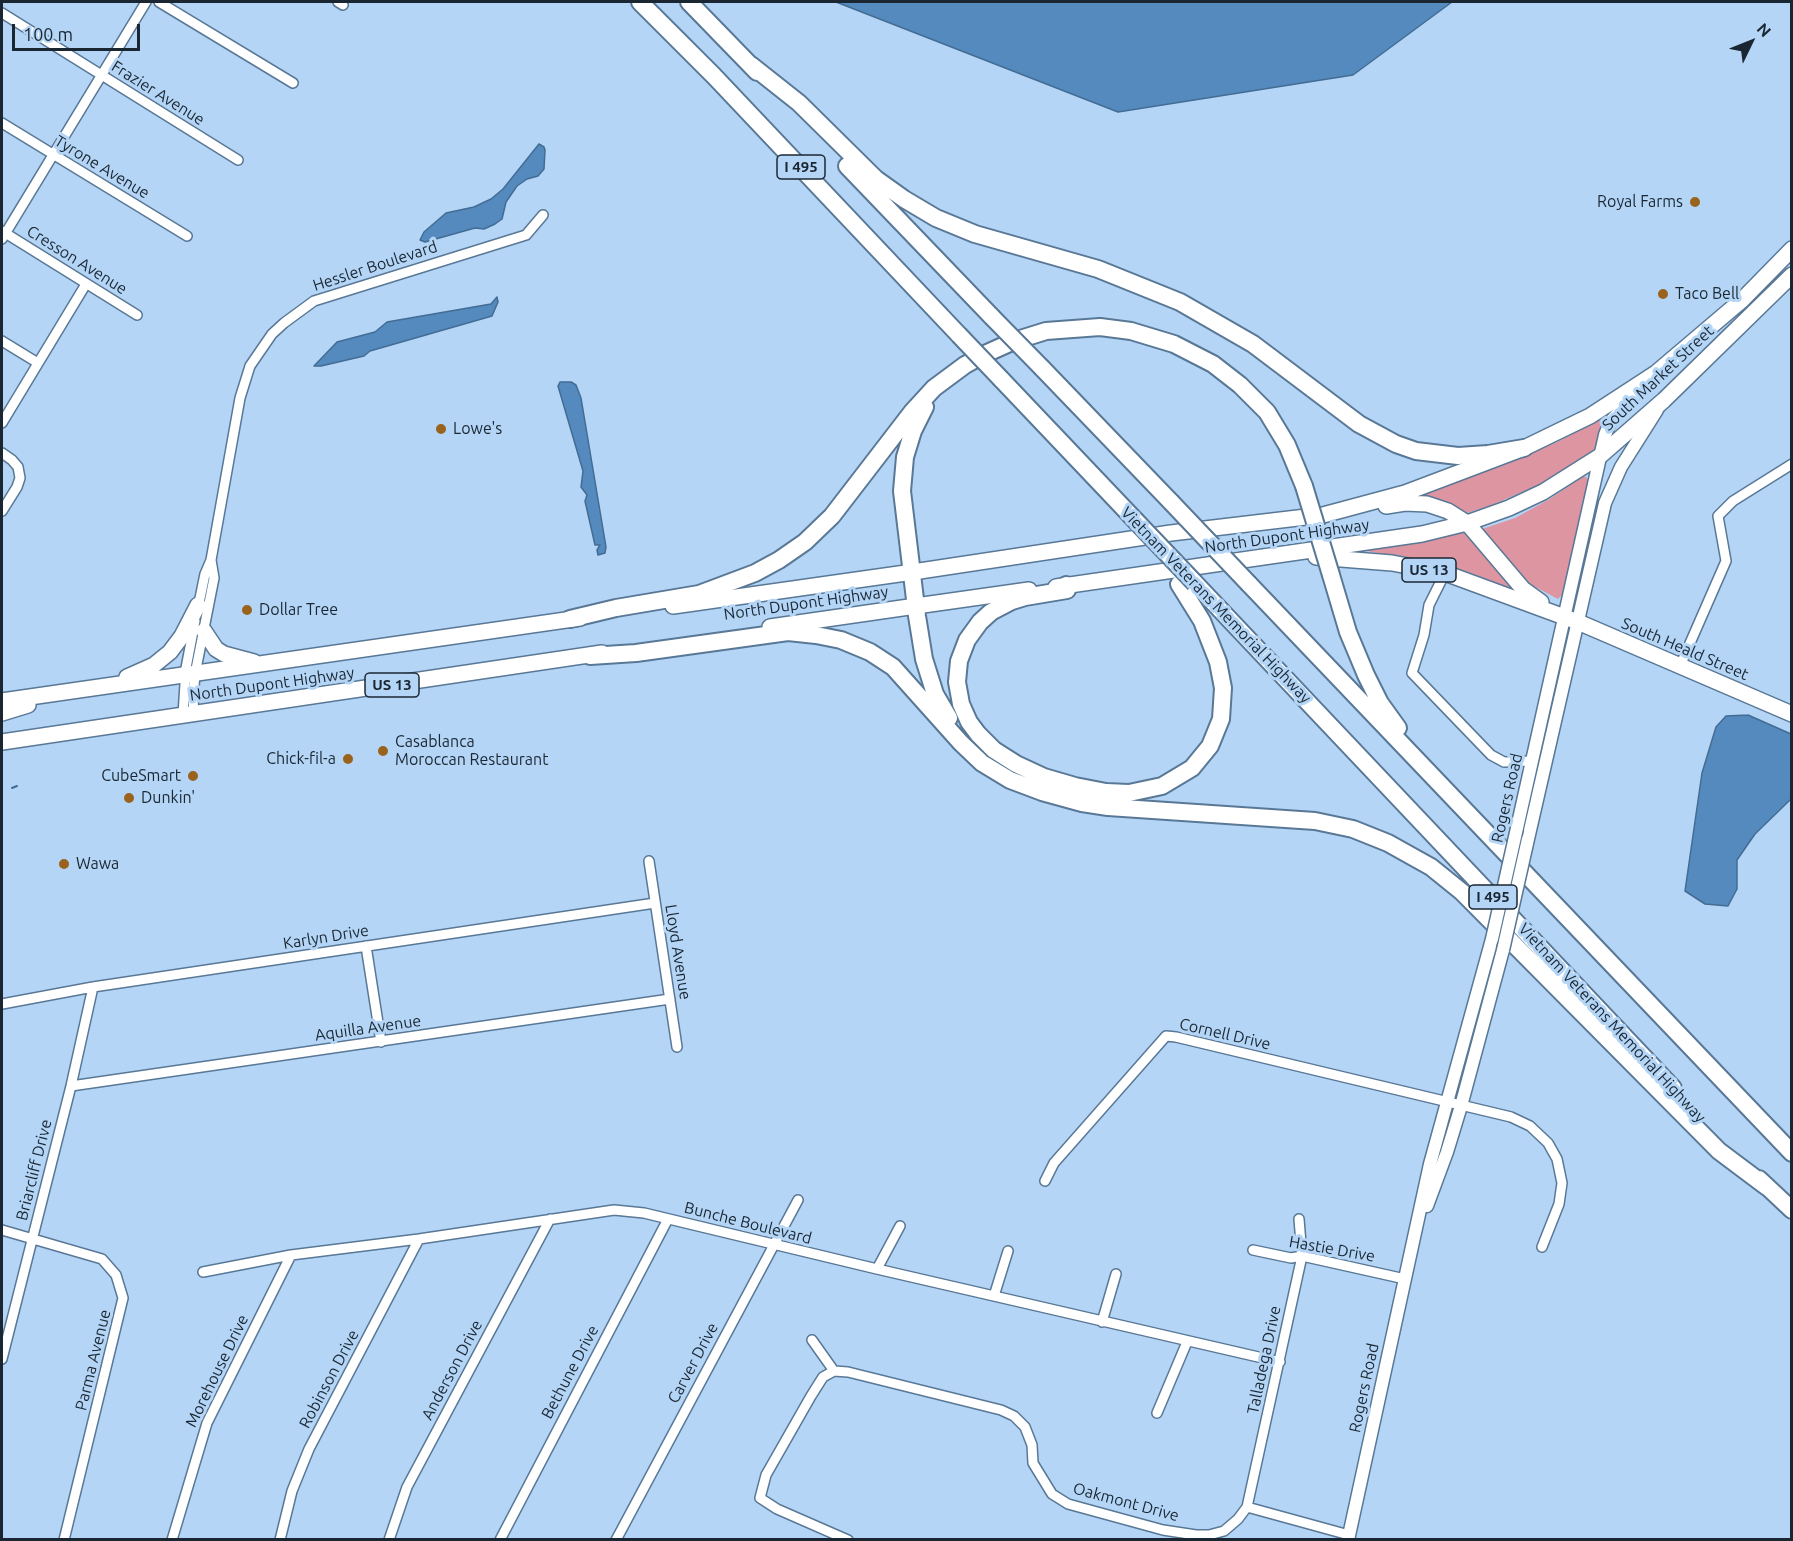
<!DOCTYPE html>
<style>
body{margin:0}
#map{position:relative;width:1793px;height:1541px;overflow:hidden;background:#b4d5f6;font-family:Ubuntu,sans-serif}
canvas{display:block}
.frame{position:absolute;inset:0;border:3px solid #1a2733;pointer-events:none}
.north{position:absolute;left:1721px;top:12px;width:60px;height:60px;-webkit-text-stroke:4px #b4d5f6;paint-order:stroke;rotate:47deg;font-size:16px;font-weight:700;line-height:24px;text-align:center;color:#1a2733}
.north::after{content:'';display:block;margin:auto;width:21px;height:27px;background:#1a2733;clip-path:polygon(50% 0,100% 100%,50% 72%,0 100%)}
.scale{position:absolute;left:12px;top:24px;width:128px;height:27px;box-sizing:border-box;border:3px solid #1a2733;border-top:0;padding-left:8px;font-size:18px;line-height:21px;white-space:nowrap;color:#1a2733;-webkit-text-stroke:4px #b4d5f6;paint-order:stroke}
</style>
<div id="map">
<canvas width="1793" height="1541"></canvas>
<div class="frame"></div>
<div class="north">N</div>
<div class="scale">100 m</div>
</div>
<script>
const context = document.querySelector('canvas').getContext('2d');
context.lineJoin = 'round';
function paint(path, color) {
  context.fillStyle = color;
  context.fill(path, 'evenodd');
}
function toPath(rows) {
  const path = new Path2D();
  for (const r of rows) {
    path.moveTo(r[0], r[1]);
    for (let i = 2; i < r.length; i += 2) path.lineTo(r[i], r[i + 1]);
  }
  return path;
}
function stroke(path, color, width, dash) {
  context.strokeStyle = color;
  context.lineWidth = width;
  context.lineCap = dash ? 'butt' : 'round';
  context.setLineDash(dash || []);
  context.stroke(path);
}
function write(font, color, halo, rows, align = 'center') {
  context.font = font + ' Ubuntu,sans-serif';
  context.lineWidth = 6;
  context.setLineDash([]);
  context.textBaseline = 'middle';
  context.strokeStyle = halo;
  context.fillStyle = color;
  for (const [text, x, y, turn = 0] of rows) {
    context.save();
    context.translate(x, y);
    context.rotate((+turn || 0) * Math.PI / 180);
    context.textAlign = isNaN(turn) ? turn : align;
    if (halo) context.strokeText(text, 0, 0);
    context.fillText(text, 0, 0);
    context.restore();
  }
}
const green = toPath([
 [1604,418,1594,451,1543,483,1492,505,1464,514,1415,497,1417,493,1499,467,1555,443],
 [1584,476,1587,478,1588,485,1562,595,1558,599,1526,582,1519,575,1482,529,1515,518,1548,500],
 [1456,532,1467,534,1513,586,1510,590,1443,564,1360,550]
]);
const water = toPath([
 [836,2,1452,2,1353,75,1118,112,836,2],
 [539,144,544,147,545,150,544,169,538,176,527,179,517,186,506,202,502,219,495,224,484,229,475,228,425,242,420,240,424,232,446,213,474,207,491,199,503,189,539,144],
 [497,297,498,302,492,316,370,351,364,356,321,366,314,366,337,342,375,332,387,322,491,304,497,297],
 [560,382,571,382,576,385,581,398,606,547,605,553,598,555,597,550,600,545,595,545,585,501,587,495,581,487,583,471,558,386,560,382],
 [1748,715,1791,734,1791,799,1755,834,1737,860,1737,889,1728,906,1705,904,1685,891,1702,773,1716,727,1726,716,1748,715]
]);
const stream = toPath([
 [12,788,17,786]
]);
const minor = toPath([
 [159,2,293,83],
 [338,2,343,5],
 [2,13,238,160],
 [2,123,187,236],
 [2,231,137,315],
 [2,239,146,2],
 [2,341,38,363],
 [2,423,86,284],
 [2,453,12,460,18,467,20,478,17,487,2,511],
 [1445,573,1429,605,1424,635,1412,673,1491,755,1504,762,1532,761],
 [198,608,205,574,211,560,240,398,250,366,272,334,284,323,314,301,526,235,543,215],
 [1680,666,1726,561,1718,516,1733,501,1792,464],
 [194,714,193,699,195,674,214,578,211,560],
 [183,715,186,668,195,621],
 [649,861,677,1047],
 [366,946,381,1042],
 [2,1004,93,987,655,903],
 [71,1086,670,999],
 [1045,1181,1054,1163,1166,1036,1176,1037,1511,1117,1530,1126,1548,1143,1557,1159,1562,1183,1559,1204,1542,1247],
 [2,1230,102,1259,116,1275,123,1298,64,1540],
 [1253,1250,1291,1258,1302,1256,1405,1279],
 [877,1269,900,1226],
 [203,1272,291,1255,419,1239,614,1210,644,1213,877,1269,1280,1362],
 [994,1296,1008,1251],
 [1102,1322,1116,1274],
 [812,1340,834,1371,848,1372,1001,1410,1014,1416,1025,1427,1032,1445,1033,1463,1052,1494,1068,1504,1163,1530,1196,1535,1209,1535,1224,1531,1238,1519,1247,1507,1349,1535],
 [2,1359,71,1086,93,987],
 [834,1371,823,1377,811,1396,766,1475,760,1498,777,1509,848,1540],
 [1157,1413,1187,1342],
 [1247,1507,1302,1256,1299,1219],
 [172,1540,207,1423,291,1255],
 [280,1540,292,1491,309,1449,419,1239],
 [389,1540,407,1487,550,1219],
 [500,1540,668,1219],
 [616,1540,798,1200]
]);
const tertiary = toPath([
 [1517,828,1605,435,1610,422,1642,387],
 [1528,839,1605,503,1621,467,1657,410],
 [1427,1206,1447,1152,1461,1106,1503,950],
 [1348,1540,1430,1164,1492,939]
]);
const primary = toPath([
 [1386,506,1405,503,1427,504,1448,511,1467,523,1523,589,1541,602],
 [1316,557,1392,563,1445,573,1578,622,1792,714],
 [913,572,1171,533,1323,515,1405,493,1466,470,1524,448,1590,416,1656,373,1742,300,1792,249],
 [1056,587,1422,534,1467,523,1509,508,1543,492,1600,456,1664,400,1792,275],
 [916,606,1029,590]
]);
const trunk = toPath([
 [673,606,913,572],
 [770,627,916,606],
 [204,631,216,649,224,654,254,662],
 [127,677,154,665,170,652,182,636,198,605],
 [2,701,580,618],
 [2,713,28,705],
 [2,742,602,653]
]);
const motorway = toPath([
 [640,2,714,76,959,335],
 [689,2,757,72],
 [751,65,799,103,876,179,904,199,936,218,975,234,1098,269,1180,302,1253,344,1359,424,1396,444,1416,451,1458,456,1488,454,1524,448],
 [847,166,992,317],
 [1042,368,1171,502],
 [1001,379,1135,520],
 [925,407,913,431,905,457,902,491,917,616,924,659,935,694,949,718],
 [1331,575,1348,632,1366,675,1380,703,1398,728],
 [1195,583,1673,1088],
 [1249,584,1792,1153],
 [1066,585,1067,590,1025,597,1012,601,991,612,980,622,967,640,959,661,957,682,961,704,969,722,978,734,994,750,1016,764,1044,777,1075,786,1106,792,1129,793,1162,786,1192,768,1210,746,1221,719,1223,688,1218,662,1202,621,1179,584],
 [570,619,616,608,699,594,755,573,779,560,805,542,832,516,912,412,934,388,965,365,985,354,1014,341,1046,331,1100,327,1131,331,1174,344,1213,364,1240,385,1267,412,1287,445,1304,486],
 [590,656,636,653,788,632,816,635,841,640,870,652,893,667,961,743,982,763,1010,780,1042,792,1082,803,1108,807,1315,821,1353,829,1388,843,1431,867,1462,892,1719,1151,1767,1187],
 [1759,1179,1792,1210]
]);
const tertiaryBridge = toPath([
 [1492,939,1517,828],
 [1503,950,1528,839]
]);
const motorwayBridge = toPath([
 [992,317,1042,368],
 [959,335,1001,379],
 [1304,486,1331,575],
 [1171,502,1249,584],
 [1135,520,1195,583]
]);
const markers = [
 [1695,202,6,"#9a631d"],
 [1663,294,6,"#9a631d"],
 [441,429,6,"#9a631d"],
 [247,610,6,"#9a631d"],
 [383,751,6,"#9a631d"],
 [348,759,6,"#9a631d"],
 [193,776,6,"#9a631d"],
 [129,798,6,"#9a631d"],
 [64,864,6,"#9a631d"]
];
const shields = [
 [801,167,48],
 [1429,570,54],
 [392,685,54],
 [1493,897,48]
];
const shieldNames = [
 ["I 495",801,167],
 ["US 13",1429,570],
 ["US 13",392,685],
 ["I 495",1493,897]
];
const streetNames = [
 ["Frazier Avenue",158,93,32],
 ["Tyrone Avenue",102,167,31],
 ["Cresson Avenue",77,260,32],
 ["Hessler Boulevard",375,266,-18],
 ["South Market Street",1658,378,-43],
 ["North Dupont Highway",1287,536,-8],
 ["North Dupont Highway",806,603,-8],
 ["Vietnam Veterans Memorial Highway",1216,605,46],
 ["South Heald Street",1685,649,23],
 ["North Dupont Highway",272,684,-8],
 ["Rogers Road",1507,798,-77],
 ["Karlyn Drive",326,937,-9],
 ["Lloyd Avenue",678,952,81],
 ["Vietnam Veterans Memorial Highway",1612,1023,47],
 ["Aquilla Avenue",368,1028,-8],
 ["Cornell Drive",1225,1034,13],
 ["Briarcliff Drive",34,1170,-76],
 ["Bunche Boulevard",748,1223,14],
 ["Hastie Drive",1332,1249,10],
 ["Parma Avenue",93,1360,-76],
 ["Talladega Drive",1264,1360,-78],
 ["Carver Drive",693,1363,-62],
 ["Anderson Drive",452,1370,-62],
 ["Morehouse Drive",217,1371,-64],
 ["Bethune Drive",570,1372,-62],
 ["Robinson Drive",329,1379,-62],
 ["Rogers Road",1364,1388,-78],
 ["Oakmont Drive",1126,1502,15]
];
const poiNames = [
 ["Royal Farms",1683,202,"right"],
 ["Taco Bell",1675,294],
 ["Lowe's",453,429],
 ["Dollar Tree",259,610],
 ["Casablanca",395,742],
 ["Moroccan Restaurant",395,760],
 ["Chick-fil-a",336,759,"right"],
 ["CubeSmart",181,776,"right"],
 ["Dunkin'",141,798],
 ["Wawa",76,864]
];
paint(green, '#dd95a2');
paint(water, '#548abd');
stroke(water, '#436c94', 1.5);
stroke(stream, '#436c94', 2);
stroke(minor, '#597896', 12);
stroke(tertiary, '#597896', 15);
stroke(primary, '#597896', 18);
stroke(trunk, '#597896', 18);
stroke(motorway, '#597896', 20);
stroke(minor, '#fff', 9);
stroke(tertiary, '#fff', 12);
stroke(primary, '#fff', 15);
stroke(trunk, '#fff', 15);
stroke(motorway, '#fff', 16);
stroke(tertiaryBridge, '#597896', 15, []);
stroke(motorwayBridge, '#597896', 20, []);
stroke(tertiaryBridge, '#fff', 12);
stroke(motorwayBridge, '#fff', 16);
for (const [x, y, r, color] of markers) {
  const dot = new Path2D();
  dot.arc(x, y, r, 0, 2 * Math.PI);
  context.fillStyle = color;
  context.fill(dot);
  stroke(dot, '#b4d5f6', 2);
}
for (const [x, y, w] of shields) {
  const box = new Path2D();
  box.roundRect(x - w / 2, y - 12, w, 24, 4.5);
  context.fillStyle = '#b4d5f6';
  context.fill(box);
  stroke(box, '#1a2733', 1.5);
}
write('bold 15px', '#1a2733', null, shieldNames);
write('16px', '#1a2733', '#b4d5f6', streetNames);
write('16px', '#1a2733', '#b4d5f6', poiNames, 'left');
</script>
